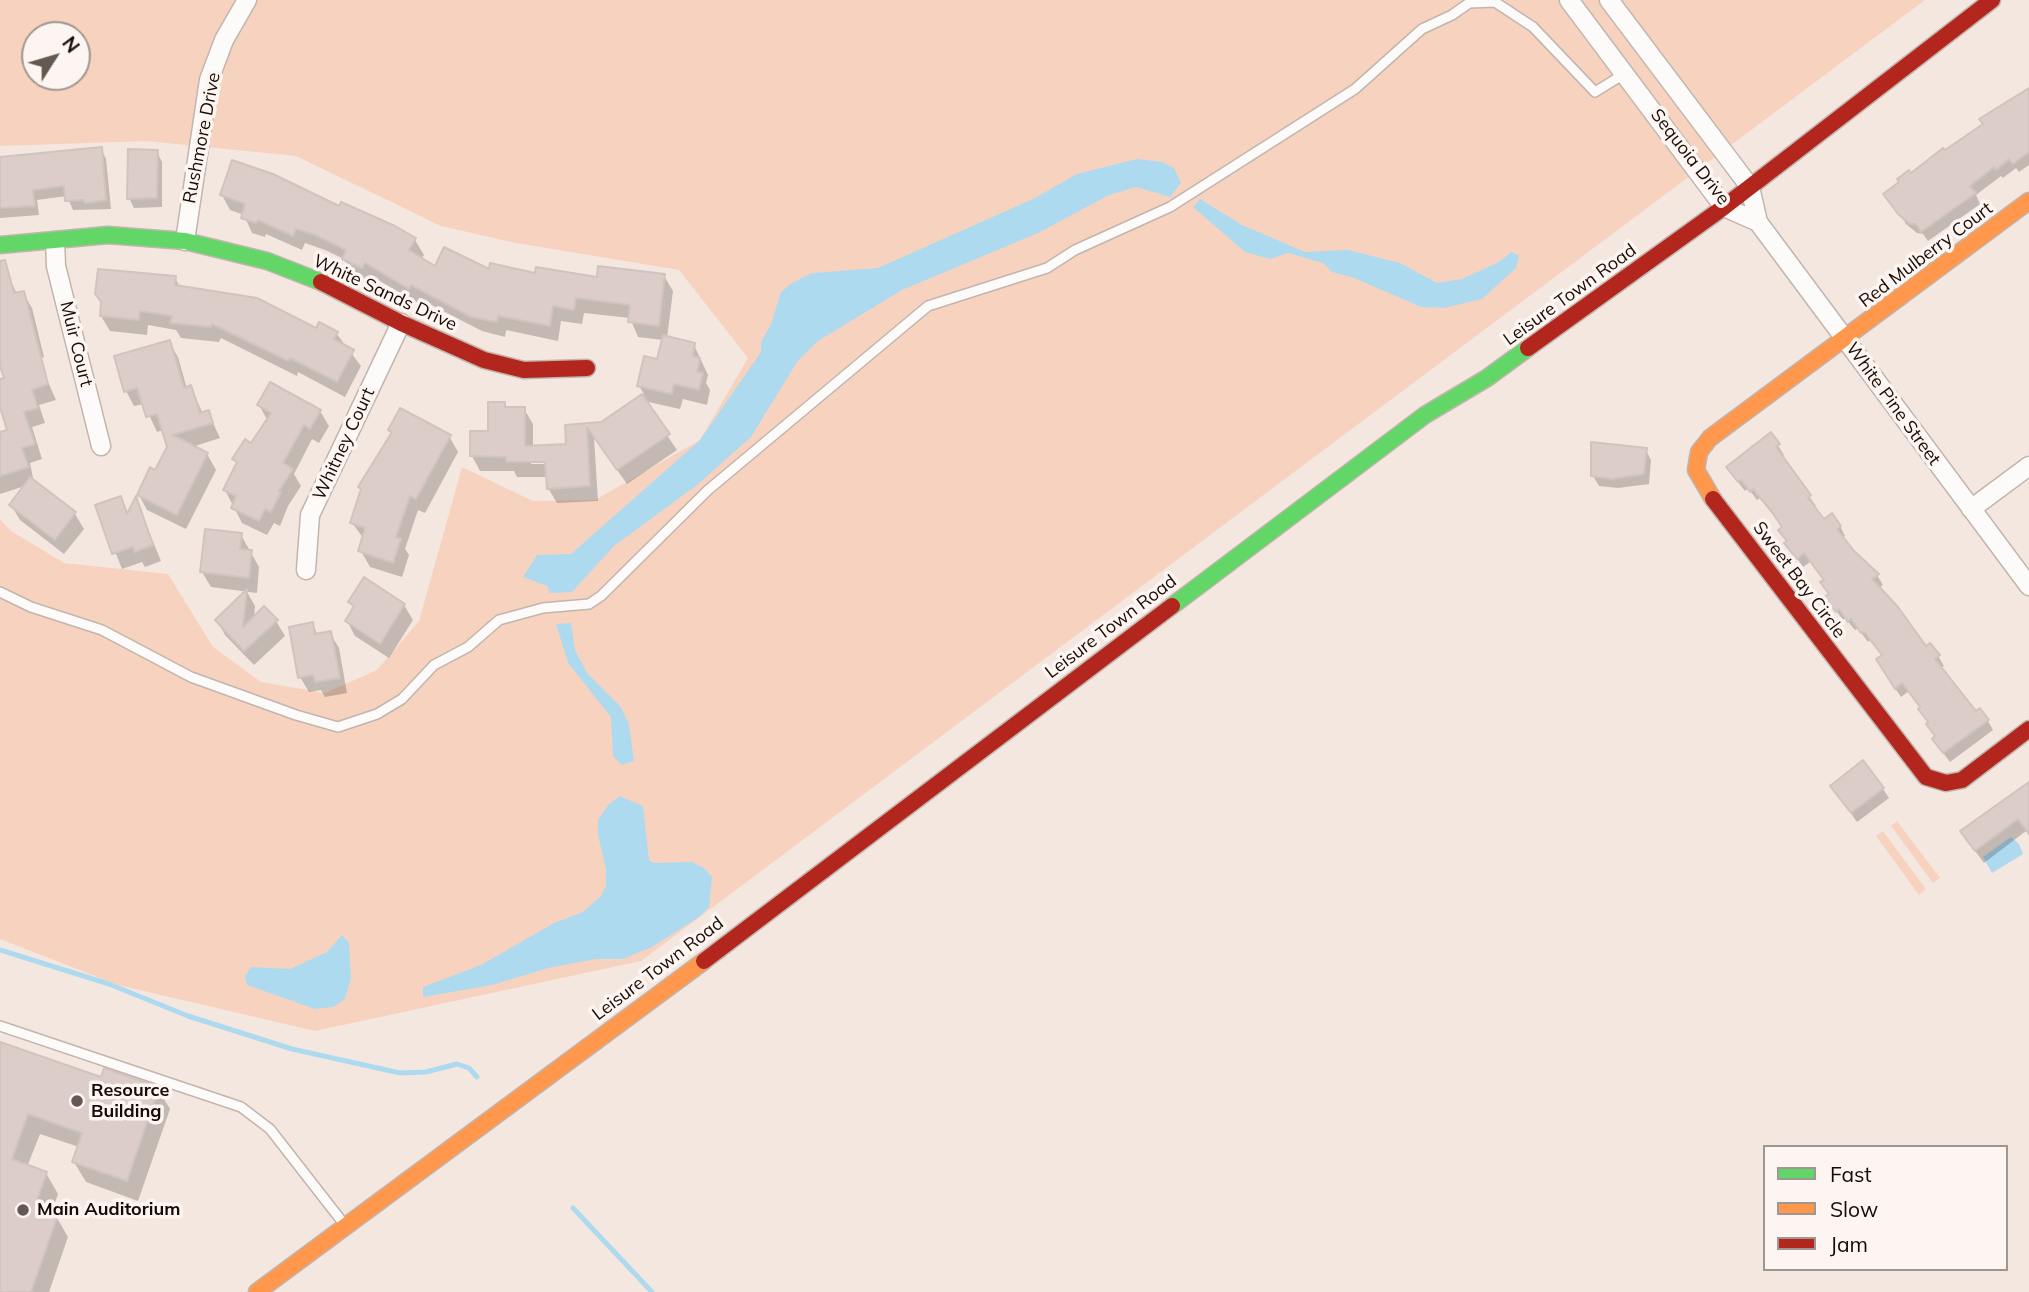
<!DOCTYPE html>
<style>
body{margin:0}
#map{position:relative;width:2029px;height:1292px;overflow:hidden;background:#f4e7df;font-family:Mulish,sans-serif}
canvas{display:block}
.legend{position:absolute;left:1763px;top:1145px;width:245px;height:126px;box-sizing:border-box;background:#fdf5f1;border:2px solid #a19792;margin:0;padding:9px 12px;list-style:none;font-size:21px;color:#180b04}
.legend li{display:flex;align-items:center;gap:14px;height:35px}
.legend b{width:35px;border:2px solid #a19792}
.north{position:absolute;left:21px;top:21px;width:70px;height:70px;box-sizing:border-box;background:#fdf5f1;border:2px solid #a19792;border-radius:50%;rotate:53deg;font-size:19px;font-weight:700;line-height:28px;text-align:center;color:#180b04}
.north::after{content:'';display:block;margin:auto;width:24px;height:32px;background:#655851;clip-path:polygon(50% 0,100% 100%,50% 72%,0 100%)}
</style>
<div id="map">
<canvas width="2029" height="1292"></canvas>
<ul class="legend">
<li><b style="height:9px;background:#63d668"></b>Fast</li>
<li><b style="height:9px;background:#ff974d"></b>Slow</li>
<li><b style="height:9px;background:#b3261e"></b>Jam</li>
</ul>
<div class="north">N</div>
</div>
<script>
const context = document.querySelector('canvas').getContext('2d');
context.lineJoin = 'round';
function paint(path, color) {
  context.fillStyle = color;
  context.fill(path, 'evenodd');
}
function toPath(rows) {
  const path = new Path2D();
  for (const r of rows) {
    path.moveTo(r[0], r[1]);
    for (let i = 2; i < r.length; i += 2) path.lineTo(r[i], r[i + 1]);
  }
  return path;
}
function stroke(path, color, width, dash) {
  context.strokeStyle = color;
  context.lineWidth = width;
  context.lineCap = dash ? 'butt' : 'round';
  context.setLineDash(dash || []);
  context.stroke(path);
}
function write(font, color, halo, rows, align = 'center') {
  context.font = font + ' Mulish,sans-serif';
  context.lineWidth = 7;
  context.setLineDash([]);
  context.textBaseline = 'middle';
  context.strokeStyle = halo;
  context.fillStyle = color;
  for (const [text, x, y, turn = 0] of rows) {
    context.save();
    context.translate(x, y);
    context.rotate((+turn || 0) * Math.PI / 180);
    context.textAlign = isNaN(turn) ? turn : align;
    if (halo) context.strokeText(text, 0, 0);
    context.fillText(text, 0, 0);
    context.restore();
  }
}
const green = toPath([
 [0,0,1925,0,641,961,315,1031,118,985,0,939,0,519,11,531,64,563,168,574,213,647,261,682,325,693,377,670,419,621,462,467,533,501,595,500,700,440,748,358,679,270,516,243,441,226,296,156,146,141,0,146],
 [35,35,77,35,77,77,35,77],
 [1897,821,1940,878,1933,883,1891,826],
 [1883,831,1926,889,1919,895,1876,836]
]);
const water = toPath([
 [1137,159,1162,162,1174,168,1181,183,1170,197,1136,187,1109,195,1038,233,902,290,818,341,797,362,751,437,697,485,614,546,572,592,550,593,547,586,523,577,537,555,571,554,700,440,761,352,761,342,771,324,781,292,792,283,812,273,878,268,1035,198,1077,174],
 [1200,199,1242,225,1305,252,1348,250,1400,263,1437,283,1462,279,1497,263,1512,252,1519,256,1516,268,1482,299,1444,308,1421,307,1354,278,1332,272,1323,263,1288,253,1270,259,1245,252,1193,207],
 [571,623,575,650,587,673,620,706,629,724,634,761,622,765,613,756,611,717,568,663,556,624],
 [620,796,643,806,649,860,654,863,692,862,704,868,712,877,709,907,699,917,652,947,623,959,596,959,548,968,492,985,423,997,423,987,481,965,554,923,583,912,601,896,606,886,606,869,598,835,598,820,608,805],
 [2011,837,2019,844,2023,854,1992,873,1983,857],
 [342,935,349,943,351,978,345,999,333,1007,315,1009,247,985,245,976,251,967,290,969,327,952]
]);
const shadow = toPath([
 [2029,90,2029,165,2019,172,2016,168,2003,178,2001,176,1976,195,1980,204,1928,241,1923,234,1917,233,1906,224,1887,193,1908,173,1910,176,1944,153],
 [101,149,106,159,111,209,73,210,67,196,37,200,39,215,0,218,0,158],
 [157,152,162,162,162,207,134,208,129,198],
 [222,195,340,208,415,240,424,255,421,259,436,268,599,279,664,276,673,291,667,338,694,345,708,375,706,383,710,390,707,405,683,399,680,409,644,401,677,450,627,484,594,438,598,501,557,503,548,488,548,477,517,477,514,471,480,471,472,456,490,433,504,403,507,409,524,409,533,424,533,447,568,446,567,426,602,424,644,394,639,386,659,361,663,340,638,337,630,318,584,313,582,324,561,321,558,341,506,330,505,337,482,331,420,299,418,303,373,277,371,282,353,274,344,259,325,250,305,243,302,250,266,234,265,237,252,233,244,215,230,210],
 [554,460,554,464,531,464,531,461],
 [8,275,17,294,23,293,32,308,44,357,0,369,0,277],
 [175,278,180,287,336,333,361,366,345,397,298,372,297,376,221,338,219,342,181,338,176,330,148,325,147,335,110,331,101,316],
 [169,342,178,357,187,389,191,387,203,414,208,412,220,438,192,447,207,454,216,470,186,529,147,510,139,495,156,472,169,448,163,430,157,432,144,404,134,406,126,391],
 [42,368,56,400,39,405,45,423,32,427,42,459,30,463,34,483,75,514,84,529,64,554,20,520,11,505,25,486,0,494,0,434,10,431,0,401,0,381],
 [259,405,320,411,329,426,319,443,312,439,294,474,301,486,288,506,280,526,274,523,267,535,242,523,225,490,237,464,234,459,252,446,268,421],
 [390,430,449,436,458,452,425,513,418,510,405,549,409,555,402,577,370,567,361,551,364,539,352,523,362,491,360,487,393,434],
 [1771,435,1784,455,1781,457,1816,506,1813,508,1823,522,1840,526,1845,536,1842,538,1853,553,1877,575,1883,585,1878,589,1925,649,1938,656,1944,666,1940,668,1975,713,1988,721,1993,730,1950,762,1940,749,1922,708,1909,691,1901,697,1885,674,1883,657,1870,640,1868,642,1858,628,1855,630,1845,618,1843,620,1827,598,1831,595,1825,582,1810,562,1803,567,1788,545,1791,549,1780,531,1783,528,1760,498,1757,500,1748,488,1745,491,1734,477],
 [1646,450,1651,460,1649,484,1618,488,1599,486,1593,476],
 [120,498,129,514,136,500,161,561,145,567,142,562,122,569,97,506],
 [241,535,259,567,257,593,211,587,202,572],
 [247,592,255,606,254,619,276,621,285,636,254,665,225,635,217,620],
 [350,602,404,605,413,620,389,658,355,636,347,621,355,609],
 [312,624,318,635,330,633,339,648,347,693,325,697,321,690,309,692,300,677],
 [2029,783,2029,835,2026,831,1984,863,1970,844],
 [1832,786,1883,789,1889,798,1857,822],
 [0,1044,102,1079,158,1089,170,1109,138,1201,86,1182,74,1162,79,1147,40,1134,27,1167,46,1173,58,1194,51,1214,56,1216,68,1237,49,1292,0,1292]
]);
const stream = toPath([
 [0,950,109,984,188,1016,292,1049,400,1073,426,1072,457,1064,469,1068,477,1077],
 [573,1208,652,1292]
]);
const building = toPath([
 [2029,88,2029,152,2013,164,2009,159,1996,170,1994,167,1970,186,1976,193,1921,232,1916,224,1910,224,1898,214,1883,194,1899,182,1897,179,1909,170,1911,173,1943,148,1945,150,1983,124,1979,119,2029,88],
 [102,147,106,200,85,203,84,200,65,201,64,186,33,190,35,206,0,208,0,157,102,147],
 [128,149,158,150,157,198,127,199,128,149],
 [232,160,273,174,339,206,341,202,395,226,416,238,409,250,435,266,444,247,489,269,490,263,535,273,536,267,597,277,598,266,665,274,659,326,628,322,630,305,576,298,574,310,553,306,550,326,498,316,497,322,471,317,411,285,409,289,365,263,362,268,342,259,346,250,315,235,296,229,293,236,258,220,256,223,241,218,245,204,220,195,232,160],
 [5,260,14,293,24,291,48,384,32,390,38,408,24,412,35,444,22,448,29,467,0,476,0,432,7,430,0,407,0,379,4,378,0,366,0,261,5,260],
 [98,269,176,276,175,285,257,298,316,328,319,322,338,332,334,339,354,350,337,382,290,358,288,361,212,324,211,327,170,323,172,316,140,311,139,320,100,316,101,302,95,294,98,269],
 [663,335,695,343,693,356,700,358,697,372,703,373,699,390,674,384,672,394,637,386,644,356,657,359,663,335],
 [170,340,184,388,191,385,200,413,209,410,213,423,173,435,208,453,177,515,137,495,150,467,155,470,167,447,157,414,146,417,137,388,124,392,114,356,170,340],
 [270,382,321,410,310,429,304,425,283,463,293,469,279,491,281,492,271,512,265,509,259,521,231,508,236,496,223,490,237,462,232,459,245,439,251,443,271,413,257,405,270,382],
 [642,394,670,434,617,470,587,427,590,486,547,489,545,462,506,462,506,457,470,456,470,431,488,431,488,402,505,402,505,407,525,407,525,446,566,444,565,425,601,422,642,394],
 [400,408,451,435,416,499,410,496,396,537,401,539,393,563,358,551,365,528,350,523,361,489,358,487,392,432,388,430,400,408],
 [1771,432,1780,444,1776,447,1811,495,1808,498,1824,519,1832,513,1841,526,1837,529,1854,551,1879,574,1872,579,1898,607,1926,646,1930,643,1940,655,1935,659,1976,711,1980,708,1989,720,1943,753,1932,739,1935,736,1926,724,1928,722,1918,709,1920,707,1902,683,1895,689,1876,659,1882,655,1864,632,1861,633,1851,619,1848,622,1839,609,1836,612,1824,597,1829,594,1820,582,1824,580,1804,553,1797,559,1784,543,1787,541,1778,530,1782,527,1772,512,1753,489,1750,492,1741,480,1738,482,1726,467,1771,432],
 [1591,442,1647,448,1644,474,1612,479,1591,476,1591,442],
 [30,477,76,512,55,540,9,505,30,477],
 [121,496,127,514,136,496,153,545,135,552,133,547,112,554,95,505,121,496],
 [205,529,242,533,240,549,252,550,249,578,200,572,205,529],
 [364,577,405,604,380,644,345,621,354,606,348,602,364,577],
 [247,589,243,627,264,606,278,620,244,651,215,620,247,589],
 [313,622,315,634,331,631,340,678,315,682,313,675,298,678,289,627,313,622],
 [1863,760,1884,788,1851,813,1830,786,1863,760],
 [2029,782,2029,834,2018,819,1975,851,1960,831,2029,782],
 [0,1042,101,1077,104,1068,159,1087,127,1181,72,1162,82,1133,28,1114,12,1159,47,1172,35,1206,58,1215,31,1292,0,1292,0,1042]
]);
const lane = toPath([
 [0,592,31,607,102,630,191,677,296,715,338,727,377,714,402,699,434,665,468,647,499,620,543,608,589,604,601,596,708,490,928,306,1047,268,1075,250,1170,207,1355,89,1422,29,1452,15,1469,3,1495,2,1533,27,1595,92,1624,74],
 [0,1026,241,1107,270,1129,344,1224]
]);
const street = toPath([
 [1569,0,1724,207,1758,222],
 [1609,0,1750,187,1758,222,2029,586],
 [55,241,56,266,101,446],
 [185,241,209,80,224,40,247,0],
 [1971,509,2029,466],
 [306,570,310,515,401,323]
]);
const fast = toPath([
 [0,245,108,235,185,241,267,261,321,282],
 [1172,606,1425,415,1487,378,1528,348]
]);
const slow = toPath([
 [1713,499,1696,470,1699,452,1710,438,2029,201],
 [257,1292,704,961]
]);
const jam = toPath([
 [321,282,401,323,484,360,524,370,587,368],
 [1528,348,1724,207,1992,0],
 [1713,499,1926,777,1946,783,1962,780,2029,729],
 [704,961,1172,606]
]);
const markers = [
 [77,1101,7,"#655851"],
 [23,1210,7,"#655851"]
];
const streetNames = [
 ["Rushmore Drive",202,138,-79],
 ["Sequoia Drive",1690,157,52],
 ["Red Mulberry Court",1926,255,-37],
 ["White Sands Drive",385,293,25],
 ["Leisure Town Road",1570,295,-36],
 ["Muir Court",76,344,76],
 ["White Pine Street",1893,404,54],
 ["Whitney Court",344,444,-65],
 ["Sweet Bay Circle",1799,580,53],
 ["Leisure Town Road",1111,627,-37],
 ["Leisure Town Road",658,969,-37]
];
const poiNames = [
 ["Resource",91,1091],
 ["Building",91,1112],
 ["Main Auditorium",37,1210]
];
paint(green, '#f7d3bf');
paint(water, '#aedaf0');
paint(shadow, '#0003');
stroke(stream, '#aedaf0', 5);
paint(building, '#dccdc8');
stroke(building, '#d1c3bf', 2);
stroke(lane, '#c1b5ae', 12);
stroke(street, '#c1b5ae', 21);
stroke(fast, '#c1b5ae', 19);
stroke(slow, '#c1b5ae', 19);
stroke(jam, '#c1b5ae', 19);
stroke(lane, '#fdfbfa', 9);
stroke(street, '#fdfbfa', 18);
stroke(fast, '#63d668', 16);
stroke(slow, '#ff974d', 16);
stroke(jam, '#b3261e', 16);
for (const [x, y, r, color] of markers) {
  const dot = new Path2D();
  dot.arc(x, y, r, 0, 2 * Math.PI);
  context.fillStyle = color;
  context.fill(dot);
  stroke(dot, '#fdf5f1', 2.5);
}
write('18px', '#180b04', '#fdf5f1', streetNames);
write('bold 18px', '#180b04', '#fdf5f1', poiNames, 'left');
</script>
